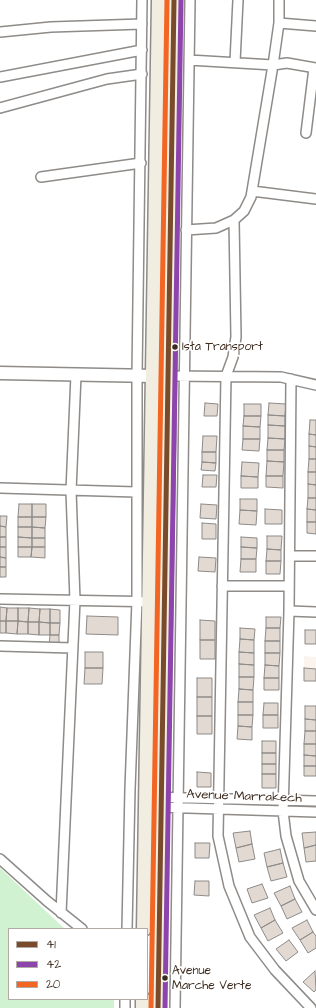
<!DOCTYPE html>
<style>
body{margin:0}
#map{position:relative;width:316px;height:1008px;overflow:hidden;background:#fff;font-family:"Architects Daughter",sans-serif}
canvas{display:block}
.legend{position:absolute;left:8px;top:928px;width:140px;height:72px;box-sizing:border-box;background:#fff;border:1px solid #b1aaa5;margin:0;padding:5px 7px;list-style:none;font-size:12px;color:#3b2a1e}
.legend li{display:flex;align-items:center;gap:8px;height:20px}
.legend b{width:20px;border:1px solid #b1aaa5}
</style>
<div id="map">
<canvas width="316" height="1008"></canvas>
<ul class="legend">
<li><b style="height:5px;background:#7a4b2a"></b>41</li>
<li><b style="height:5px;background:#8e44ad"></b>42</li>
<li><b style="height:5px;background:#f26522"></b>20</li>
</ul>
</div>
<script>
const context = document.querySelector('canvas').getContext('2d');
context.lineJoin = 'round';
function paint(path, color) {
  context.fillStyle = color;
  context.fill(path, 'evenodd');
}
function toPath(rows) {
  const path = new Path2D();
  for (const r of rows) {
    path.moveTo(r[0], r[1]);
    for (let i = 2; i < r.length; i += 2) path.lineTo(r[i], r[i + 1]);
  }
  return path;
}
function stroke(path, color, width, dash) {
  context.strokeStyle = color;
  context.lineWidth = width;
  context.lineCap = dash ? 'butt' : 'round';
  context.setLineDash(dash || []);
  context.stroke(path);
}
function write(font, color, halo, rows, align = 'center') {
  context.font = font + ' "Architects Daughter",sans-serif';
  context.lineWidth = 3.5;
  context.setLineDash([]);
  context.textBaseline = 'middle';
  context.strokeStyle = halo;
  context.fillStyle = color;
  for (const [text, x, y, turn = 0] of rows) {
    context.save();
    context.translate(x, y);
    context.rotate((+turn || 0) * Math.PI / 180);
    context.textAlign = isNaN(turn) ? turn : align;
    if (halo) context.strokeText(text, 0, 0);
    context.fillText(text, 0, 0);
    context.restore();
  }
}
const built = toPath([
 [304,656,316,657,316,669,304,668]
]);
const green = toPath([
 [0,868,65,929,9,929,9,999,114,999,114,1008,0,1008]
]);
const building = toPath([
 [205,403,218,404,217,416,204,416,205,403],
 [269,403,286,404,285,416,268,415,269,403],
 [244,404,261,404,261,416,244,416,244,404],
 [268,415,285,416,285,426,268,425,268,415],
 [244,416,261,416,260,427,243,426,244,416],
 [310,420,316,420,316,435,309,434,310,420],
 [268,425,285,426,285,439,268,438,268,425],
 [243,426,260,427,260,439,243,439,243,426],
 [309,434,316,435,316,447,309,446,309,434],
 [203,436,217,436,216,452,202,452,203,436],
 [268,438,285,439,284,450,267,450,268,438],
 [243,439,260,439,259,451,242,450,243,439],
 [309,446,316,447,316,459,309,459,309,446],
 [267,450,284,450,284,462,267,461,267,450],
 [202,452,216,452,216,463,202,462,202,452],
 [309,459,316,459,316,472,308,472,309,459],
 [267,461,284,462,283,476,266,476,267,461],
 [202,462,216,463,215,471,201,470,202,462],
 [242,462,259,463,258,477,241,476,242,462],
 [308,472,316,472,316,485,308,484,308,472],
 [203,475,217,475,216,487,202,487,203,475],
 [241,476,258,477,258,488,241,488,241,476],
 [266,476,283,476,283,488,266,487,266,476],
 [308,484,316,485,316,498,308,498,308,484],
 [308,498,316,498,316,510,307,509,308,498],
 [240,499,257,499,257,511,240,510,240,499],
 [19,504,32,504,32,517,18,517,19,504],
 [32,504,46,504,46,517,32,517,32,504],
 [201,504,217,505,216,519,200,518,201,504],
 [265,509,282,510,282,524,265,524,265,509],
 [307,509,316,510,316,522,307,522,307,509],
 [240,510,257,511,256,525,239,524,240,510],
 [0,516,7,516,6,527,0,526,0,516],
 [18,517,32,517,32,527,18,527,18,517],
 [32,517,46,517,45,528,32,527,32,517],
 [307,522,316,522,316,534,307,533,307,522],
 [202,523,216,524,216,539,202,539,202,523],
 [0,526,6,527,6,537,0,537,0,526],
 [18,527,32,527,32,538,18,537,18,527],
 [32,527,45,528,45,538,32,538,32,527],
 [267,536,282,536,281,550,267,549,267,536],
 [0,537,6,537,6,547,0,547,0,537],
 [18,537,32,538,32,547,18,547,18,537],
 [241,537,257,538,257,548,241,547,241,537],
 [32,538,45,538,45,547,32,547,32,538],
 [0,547,6,547,6,558,0,557,0,547],
 [18,547,32,547,31,557,18,557,18,547],
 [32,547,45,547,45,558,31,557,32,547],
 [241,547,257,548,256,559,241,559,241,547],
 [267,549,281,550,281,561,266,561,267,549],
 [0,557,6,558,6,567,0,567,0,557],
 [199,557,216,558,215,572,198,571,199,557],
 [241,559,256,559,256,572,240,572,241,559],
 [266,561,281,561,280,574,266,574,266,561],
 [0,567,6,567,6,577,0,577,0,567],
 [0,607,7,608,6,621,0,621,0,607],
 [7,608,18,608,18,621,6,621,7,608],
 [18,608,29,608,28,622,18,621,18,608],
 [29,608,40,609,39,622,28,622,29,608],
 [40,609,50,609,50,623,39,622,40,609],
 [50,609,60,610,60,623,50,623,50,609],
 [87,616,118,617,118,635,86,634,87,616],
 [266,617,281,617,280,628,266,628,266,617],
 [200,620,215,621,215,640,200,640,200,620],
 [0,621,6,621,6,633,0,633,0,621],
 [6,621,18,621,17,634,6,633,6,621],
 [18,621,28,622,28,634,17,634,18,621],
 [28,622,39,622,39,635,28,634,28,622],
 [39,622,50,623,50,635,39,635,39,622],
 [50,623,60,623,59,635,50,635,50,623],
 [240,628,255,629,254,640,240,639,240,628],
 [266,628,280,628,280,641,265,641,266,628],
 [305,630,316,630,316,644,305,644,305,630],
 [50,635,59,635,59,645,49,645,50,635],
 [240,639,254,640,254,653,239,652,240,639],
 [200,640,215,640,215,659,200,659,200,640],
 [265,641,280,641,280,653,265,653,265,641],
 [85,652,103,652,103,668,85,668,85,652],
 [239,652,254,653,254,665,239,664,239,652],
 [265,653,280,653,279,666,265,665,265,653],
 [239,664,254,665,254,677,239,677,239,664],
 [265,665,279,666,279,678,264,678,265,665],
 [85,668,103,668,102,684,84,684,85,668],
 [304,668,316,669,316,681,304,681,304,668],
 [239,677,254,677,253,690,239,689,239,677],
 [197,678,212,678,212,697,197,697,197,678],
 [264,678,279,678,279,690,264,690,264,678],
 [239,689,253,690,253,702,238,702,239,689],
 [197,697,212,697,212,716,197,716,197,697],
 [238,702,253,702,253,715,238,715,238,702],
 [264,703,278,703,278,715,263,715,264,703],
 [305,706,316,706,316,720,305,719,305,706],
 [238,715,253,715,252,727,238,726,238,715],
 [263,715,278,715,278,728,263,728,263,715],
 [197,716,212,716,212,734,197,734,197,716],
 [305,719,316,720,316,731,305,731,305,719],
 [238,726,252,727,252,740,237,739,238,726],
 [305,731,316,731,316,744,304,744,305,731],
 [262,741,276,741,276,753,262,753,262,741],
 [304,744,316,744,316,756,304,755,304,744],
 [262,753,276,753,276,764,262,764,262,753],
 [304,755,316,756,316,766,304,766,304,755],
 [262,764,276,764,276,774,262,774,262,764],
 [304,766,316,766,316,776,304,776,304,766],
 [197,772,211,773,211,787,197,787,197,772],
 [262,774,276,774,276,788,262,788,262,774],
 [250,831,252,844,236,848,233,833,250,831],
 [316,832,316,845,304,848,302,833,316,832],
 [195,843,210,843,209,858,195,858,195,843],
 [252,844,255,859,239,862,236,848,252,844],
 [316,845,316,861,306,862,304,848,316,845],
 [280,849,283,863,267,867,264,853,280,849],
 [283,863,287,877,271,881,267,867,283,863],
 [195,881,209,881,209,896,194,895,195,881],
 [262,884,268,898,252,903,247,889,262,884],
 [290,886,295,899,281,906,274,893,290,886],
 [295,899,302,912,287,919,281,906,295,899],
 [270,908,275,920,261,928,254,915,270,908],
 [275,920,283,933,268,941,261,928,275,920],
 [307,920,313,932,300,940,292,928,307,920],
 [313,932,316,936,316,948,308,953,300,940,313,932],
 [289,940,298,952,286,961,276,949,289,940],
 [315,971,316,990,314,992,303,982,315,971]
]);
const street = toPath([
 [279,23,316,26],
 [0,32,51,27,142,24],
 [189,60,273,65,287,63,316,68],
 [235,62,238,0],
 [0,77,142,50],
 [0,108,107,79,142,74],
 [306,133,314,68],
 [41,177,141,163],
 [252,191,316,199],
 [234,220,236,337,233,357,226,376,218,836,229,886,250,937,275,970,311,1008],
 [186,230,216,228,234,220,244,211,251,197,273,65,279,23,279,0],
 [169,376,281,377,316,385],
 [291,379,289,611,283,811,286,836,299,881,316,910],
 [0,488,136,492],
 [290,556,316,556],
 [222,586,289,586],
 [0,599,164,602],
 [289,611,316,612],
 [0,646,73,648],
 [147,797,316,801],
 [156,807,316,812],
 [0,859,47,901,82,929],
 [61,913,75,600,71,491,76,375],
 [127,929,130,789,137,601,137,376,142,0],
 [125,1008,125,999],
 [175,1008,190,0]
]);
const secondary = toPath([
 [0,373,154,376]
]);
const primary = toPath([
 [144,929,159,0],
 [143,1008,143,999],
 [158,1008,169,376,170,176,174,0]
]);
const bus1 = toPath([
 [158,1008,174,0]
]);
const bus2 = toPath([
 [165,1008,181,0]
]);
const bus3 = toPath([
 [151,1008,167,0]
]);
const markers = [
 [175,347,3.5,"#3b2a1e"],
 [165,978,3.5,"#3b2a1e"]
];
const busNames = [
 ["Ista Transport",182,347],
 ["Avenue",172,971],
 ["Marche Verte",172,986]
];
const streetNames = [
 ["Avenue Marrakech",244,797,2]
];
paint(built, '#fbf3ed');
paint(green, '#d1f2d1');
paint(building, '#e2d9d3');
stroke(building, '#8e8b88', 1);
stroke(street, '#8e8b88', 12);
stroke(secondary, '#8e8b88', 15);
stroke(primary, '#8e8b88', 17);
stroke(street, '#fff', 9);
stroke(secondary, '#fff', 12);
stroke(primary, '#f1ede1', 14);
stroke(bus1, '#7a4b2a', 5);
stroke(bus2, '#8e44ad', 5);
stroke(bus3, '#f26522', 5);
for (const [x, y, r, color] of markers) {
  const dot = new Path2D();
  dot.arc(x, y, r, 0, 2 * Math.PI);
  context.fillStyle = color;
  context.fill(dot);
  stroke(dot, '#fff', 1.5);
}
write('12px', '#3b2a1e', '#fff', busNames, 'left');
write('13px', '#3b2a1e', '#fff', streetNames);
</script>
